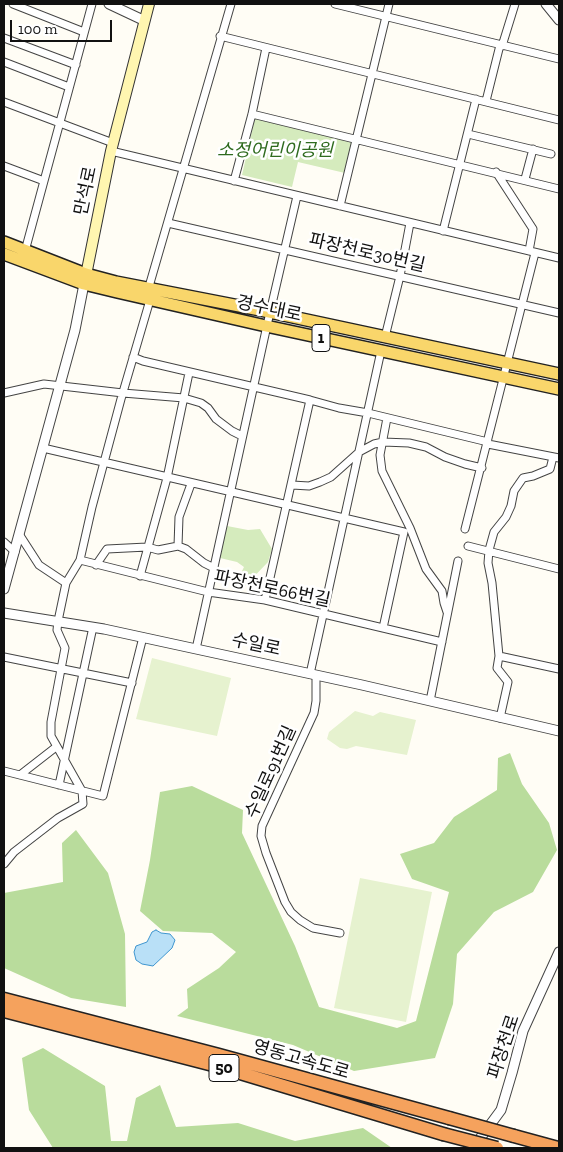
<!DOCTYPE html>
<meta charset="utf-8">
<style>
body{margin:0}
#map{position:relative;width:563px;height:1152px;overflow:hidden;background:#fffdf5;font-family:"Zilla Slab",serif}
canvas{display:block}
.frame{position:absolute;inset:0;border:5px solid #111;pointer-events:none}
.scale{position:absolute;left:10px;top:20px;width:102px;height:22px;box-sizing:border-box;border:2px solid #111;border-top:0;padding-left:6px;font-size:15px;line-height:18px;white-space:nowrap;color:#111;-webkit-text-stroke:4px #fff;paint-order:stroke}
</style>
<div id="map">
<canvas width="563" height="1152"></canvas>
<div class="frame"></div>
<div class="scale">100 m</div>
</div>
<script>
const context = document.querySelector('canvas').getContext('2d');
context.lineJoin = 'round';
function paint(path, color) {
  context.fillStyle = color;
  context.fill(path, 'evenodd');
}
function toPath(rows) {
  const path = new Path2D();
  for (const r of rows) {
    path.moveTo(r[0], r[1]);
    for (let i = 2; i < r.length; i += 2) path.lineTo(r[i], r[i + 1]);
  }
  return path;
}
function stroke(path, color, width, dash) {
  context.strokeStyle = color;
  context.lineWidth = width;
  context.lineCap = dash ? 'butt' : 'round';
  context.setLineDash(dash || []);
  context.stroke(path);
}
function write(font, color, halo, rows, align = 'center') {
  context.font = font + ' "Zilla Slab","Noto Sans KR",serif';
  context.lineWidth = 5;
  context.setLineDash([]);
  context.textBaseline = 'middle';
  context.strokeStyle = halo;
  context.fillStyle = color;
  for (const [text, x, y, turn = 0] of rows) {
    context.save();
    context.translate(x, y);
    context.rotate((+turn || 0) * Math.PI / 180);
    context.textAlign = isNaN(turn) ? turn : align;
    if (halo) context.strokeText(text, 0, 0);
    context.fillText(text, 0, 0);
    context.restore();
  }
}
const green = toPath([
 [255,118,352,141,345,173,298,162,292,187,242,175],
 [227,526,248,530,260,529,272,549,268,562,245,586,238,579,244,567,237,562,220,558]
]);
const forest = toPath([
 [510,753,522,784,549,823,557,850,533,892,494,912,457,954,453,1004,435,1058,354,1071,293,1045,177,1016,188,1008,187,989,219,968,236,952,212,933,163,931,140,911,150,860,160,792,192,786,243,810,242,833,295,946,319,1007,397,1028,416,1021,449,892,412,879,400,854,434,843,454,817,497,790,498,758],
 [76,830,108,873,125,934,126,1007,71,998,4,968,4,893,63,882,62,843],
 [43,1048,105,1086,111,1141,127,1141,136,1098,160,1085,176,1127,238,1123,295,1141,363,1128,392,1148,53,1148,29,1110,22,1058]
]);
const pitch = toPath([
 [152,658,231,678,217,736,136,719],
 [355,711,373,716,380,712,416,720,407,755,356,746,347,749,340,748,327,739,329,732],
 [360,878,432,892,406,1022,334,1008]
]);
const water = toPath([
 [156,930,161,933,170,934,175,940,172,948,153,966,142,964,136,960,134,952,136,946,147,942,152,932,156,930]
]);
const minor = toPath([
 [13,4,84,32],
 [335,4,559,59],
 [220,36,559,120],
 [4,38,76,65],
 [502,46,515,4],
 [4,62,69,87],
 [486,101,500,45],
 [4,102,113,143],
 [252,114,559,189],
 [468,134,551,154],
 [111,151,559,258],
 [4,166,44,181],
 [496,172,533,229,529,251],
 [525,179,533,149],
 [234,181,252,114,266,48],
 [340,206,389,4],
 [168,223,559,313],
 [443,231,476,99],
 [25,251,92,4],
 [148,290,231,4],
 [385,337,400,276,410,223],
 [133,357,143,361,310,400,339,408,368,413,488,442],
 [4,393,44,384,123,393,184,398,201,403,208,408,216,419,232,431,242,436],
 [387,418,380,455,382,471,410,528,426,569,442,591,444,603,447,612],
 [488,444,559,458],
 [43,448,404,532,383,628],
 [292,485,309,486,320,482,331,477,359,452,374,444,383,442,409,443,426,447,445,457,465,464,482,468],
 [465,529,535,253],
 [19,534,39,565,66,583],
 [4,542,15,552],
 [178,546,179,517,191,484],
 [468,546,559,569],
 [80,560,208,592,265,600,442,642],
 [96,565,107,549,147,547,158,550,178,546,186,549,204,563,214,568],
 [140,576,167,478,189,373],
 [265,600,310,400],
 [196,649,268,321,297,196],
 [499,656,559,669],
 [4,657,132,683],
 [310,674,381,351],
 [316,675,316,701,314,713,262,826,261,836,266,853,285,902,291,912,300,920,313,928,340,933],
 [430,701,458,561],
 [500,718,508,682,497,668,499,656,492,583,488,563,489,550,494,532,506,517,511,506,514,491,523,478,533,476,550,469,553,457],
 [4,771,103,796,143,637],
 [20,775,56,747],
 [59,785,93,627],
 [4,864,14,852,58,818,83,804,82,791,51,736,51,722,65,648,57,630,58,621,66,583,80,560,92,507,121,399,150,300]
]);
const tertiary = toPath([
 [109,4,143,20],
 [546,4,559,20],
 [4,589,75,330,84,284],
 [4,613,104,629,362,685,559,731],
 [473,1148,501,1110,512,1073,523,1031,559,952]
]);
const secondary = toPath([
 [85,280,111,151,149,4]
]);
const primary = toPath([
 [4,242,86,274,116,282,260,310,559,374],
 [4,254,84,284,117,292,266,326,559,389]
]);
const motorway = toPath([
 [4,999,219,1055,449,1118],
 [4,1011,217,1066,443,1134],
 [514,1136,558,1148]
]);
const motorwayBridge = toPath([
 [449,1118,514,1136],
 [443,1134,497,1148]
]);
const shields = [
 [321,338,18],
 [224,1068,30]
];
const shieldNames = [
 ["1",321,338],
 ["50",224,1068]
];
const parkNames = [
 ["소정어린이공원",275,151]
];
const streetNames = [
 ["만석로",86,191,-78],
 ["파장천로30번길",367,253,13],
 ["경수대로",269,309,12],
 ["파장천로66번길",272,589,12],
 ["수일로",256,645,12],
 ["수일로91번길",271,772,-66],
 ["파장천로",504,1047,-72],
 ["영동고속도로",301,1060,16]
];
paint(green, '#d5ebbd');
paint(forest, '#b9dc9c');
paint(pitch, '#e6f2cf');
paint(water, '#b9e0f7');
stroke(water, '#3f96cf', 1);
stroke(minor, '#444', 9);
stroke(tertiary, '#444', 11);
stroke(secondary, '#333', 12);
stroke(primary, '#222', 14);
stroke(motorway, '#222', 15);
stroke(minor, '#fff', 7);
stroke(tertiary, '#fff', 9);
stroke(secondary, '#fff6b0', 10);
stroke(primary, '#f9d66b', 11);
stroke(motorway, '#f5a25d', 12);
stroke(motorwayBridge, '#222', 15, []);
stroke(motorwayBridge, '#f5a25d', 12);
for (const [x, y, w] of shields) {
  const box = new Path2D();
  box.roundRect(x - w / 2, y - 13.5, w, 27, 4);
  context.fillStyle = '#fff';
  context.fill(box);
  stroke(box, '#111', 1);
}
write('bold 16px', '#111', null, shieldNames);
write('italic 18px', '#2f6b1f', '#fff', parkNames);
write('18px', '#111', '#fff', streetNames);
</script>
